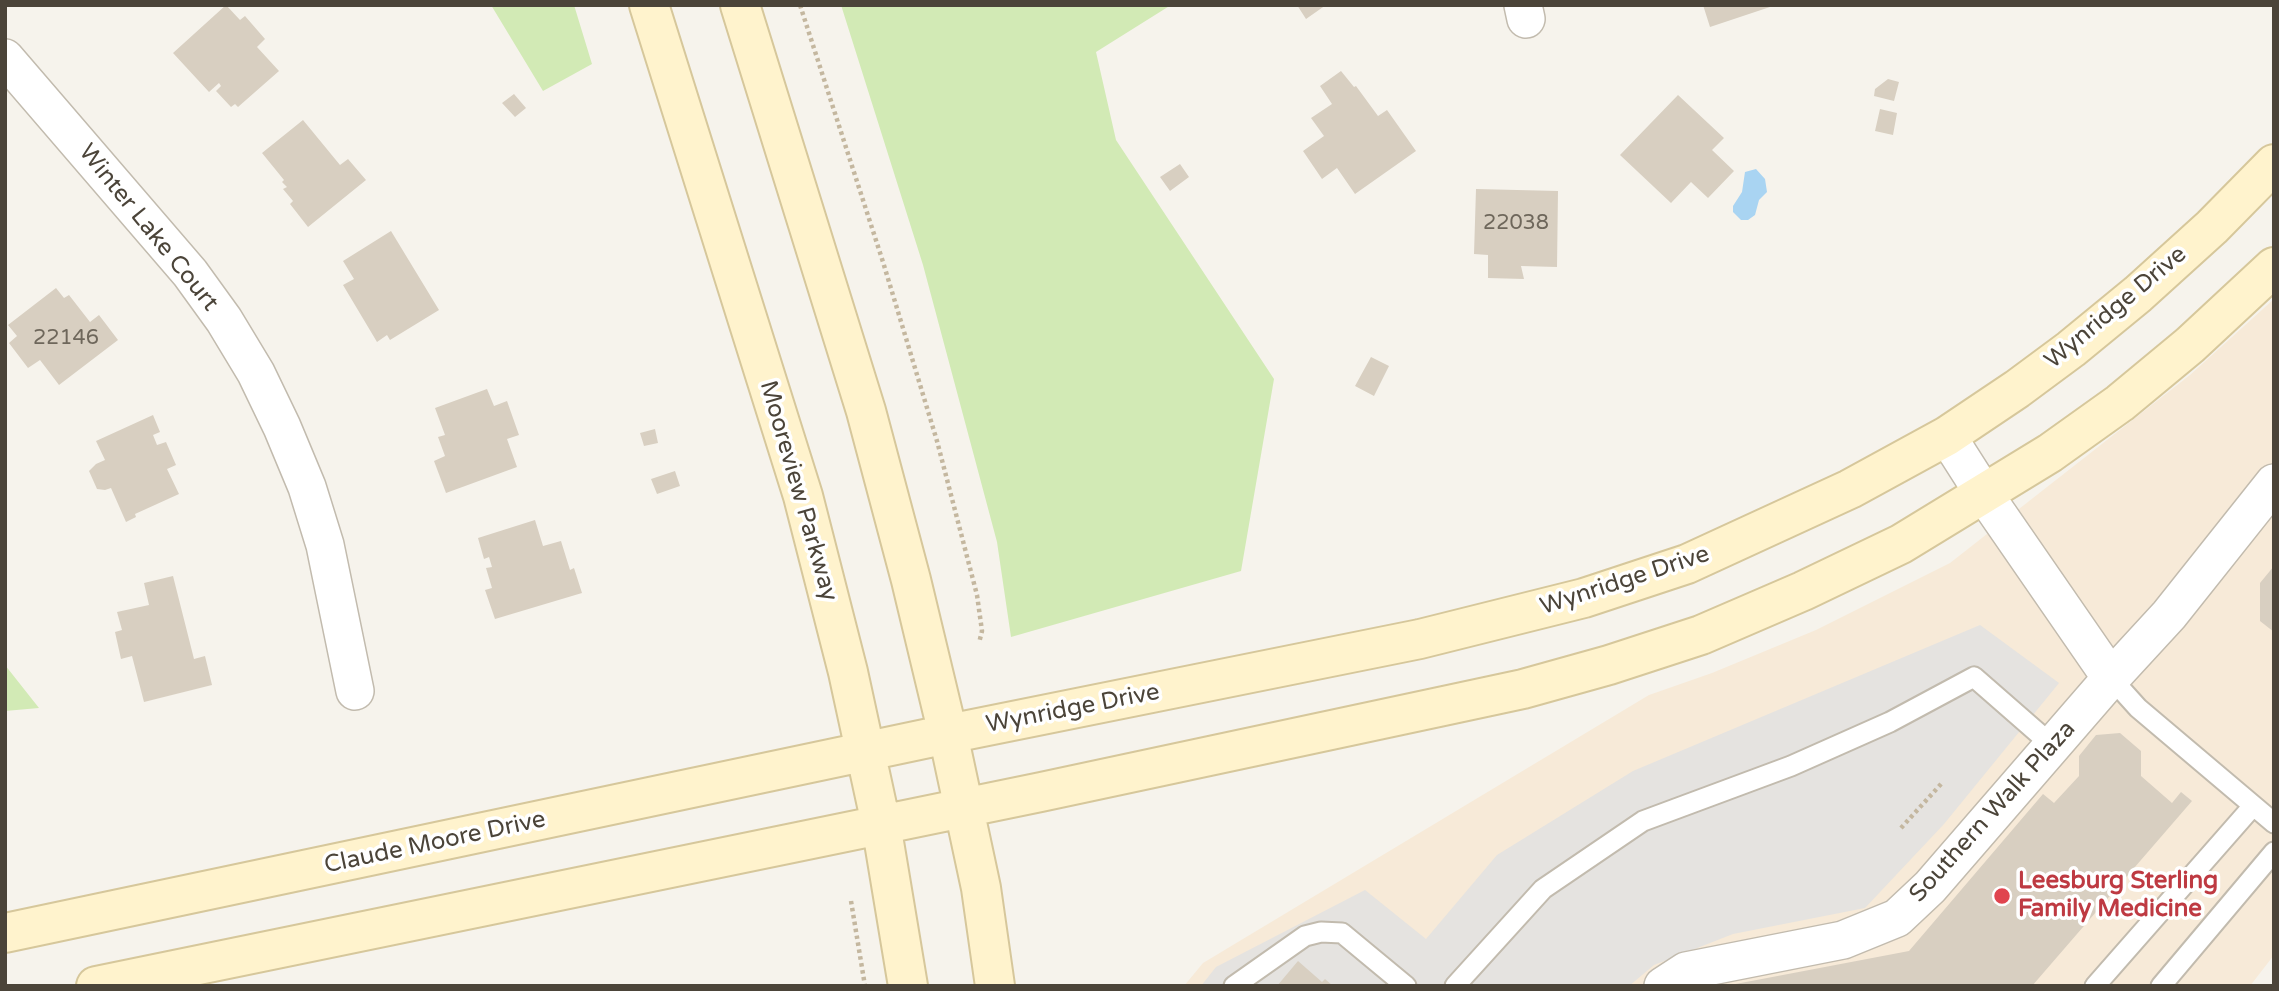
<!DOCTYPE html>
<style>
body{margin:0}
#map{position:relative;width:2279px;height:991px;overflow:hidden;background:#f6f3ec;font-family:"Varela Round",sans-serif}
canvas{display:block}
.frame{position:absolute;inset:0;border:7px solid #4b4439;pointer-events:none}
</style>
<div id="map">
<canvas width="2279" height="991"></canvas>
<div class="frame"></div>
</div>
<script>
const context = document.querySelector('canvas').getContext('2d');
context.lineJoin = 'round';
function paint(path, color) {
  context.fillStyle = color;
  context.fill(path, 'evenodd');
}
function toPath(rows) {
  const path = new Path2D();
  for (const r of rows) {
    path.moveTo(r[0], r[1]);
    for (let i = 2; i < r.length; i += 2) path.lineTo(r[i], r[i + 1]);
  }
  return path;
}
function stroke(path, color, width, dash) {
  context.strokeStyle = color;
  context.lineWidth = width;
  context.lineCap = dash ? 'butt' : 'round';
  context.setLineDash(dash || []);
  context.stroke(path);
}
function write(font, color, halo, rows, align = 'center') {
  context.font = font + ' "Varela Round",sans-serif';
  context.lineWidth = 7;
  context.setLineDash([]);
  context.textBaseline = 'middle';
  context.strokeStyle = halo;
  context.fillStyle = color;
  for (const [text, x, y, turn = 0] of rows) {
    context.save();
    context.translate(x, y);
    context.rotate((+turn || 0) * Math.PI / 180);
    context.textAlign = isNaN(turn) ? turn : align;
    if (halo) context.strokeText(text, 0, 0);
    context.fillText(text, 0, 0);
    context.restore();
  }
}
const commercial = toPath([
 [2274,299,2274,955,2250,986,1184,986,1203,963,1649,695,1712,673,1816,630,1950,563,2190,375]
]);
const green = toPath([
 [491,5,574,5,592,64,543,91],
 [841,5,1171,5,1096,52,1116,140,1274,379,1241,571,1011,637,997,542,923,265],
 [5,665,39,708,5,711]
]);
const parking = toPath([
 [1980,625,2059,683,1944,824,1865,908,1733,934,1654,965,1629,986,1201,986,1216,967,1365,890,1426,939,1497,855,1633,771]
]);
const water = toPath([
 [1756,169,1765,179,1767,192,1759,200,1755,215,1748,220,1741,220,1733,212,1733,206,1742,192,1745,172]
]);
const building = toPath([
 [226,5,240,20,245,16,265,39,257,47,279,71,238,107,235,104,231,107,216,91,221,86,219,83,209,92,173,53],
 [1297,5,1326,5,1306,19],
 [1703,5,1773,5,1773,6,1710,27],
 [1341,71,1354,87,1356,86,1378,116,1387,110,1416,151,1355,194,1337,168,1322,179,1303,151,1324,136,1311,118,1332,104,1320,86],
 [1888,79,1899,82,1894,101,1874,96,1875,89],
 [514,94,526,108,515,117,502,103],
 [1678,95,1724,138,1712,150,1734,171,1708,198,1691,182,1671,203,1620,155],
 [1880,109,1897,113,1893,135,1875,131],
 [303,120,340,165,348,159,366,180,308,227,290,204,293,201,283,189,287,187,282,182,284,180,262,153],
 [1180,164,1189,177,1170,191,1160,177],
 [1476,189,1558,191,1557,267,1521,266,1524,279,1488,278,1488,255,1474,254],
 [391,231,439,310,390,340,387,335,377,342,343,285,354,279,343,261],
 [56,288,64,298,69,295,90,322,99,315,118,340,59,385,40,360,28,368,9,343,17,336,8,325],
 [1371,357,1389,366,1374,396,1355,386],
 [487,389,494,406,507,401,519,435,507,439,517,467,446,493,434,461,445,456,438,437,445,435,435,408],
 [153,415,160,432,153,435,157,445,166,442,176,465,167,469,179,494,135,514,136,517,126,522,111,488,105,490,97,489,89,471,96,464,105,460,96,441],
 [655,429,658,443,644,446,640,433],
 [675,471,680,486,657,494,651,479],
 [535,520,543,546,561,541,570,570,574,568,582,593,495,619,485,590,492,588,486,568,492,567,489,557,484,559,478,538],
 [2274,566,2274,632,2260,621,2260,583],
 [173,576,194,659,205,656,212,685,144,702,132,656,121,659,115,632,122,630,117,612,149,605,144,583],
 [2120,733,2141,751,2141,776,2172,803,2181,792,2192,801,2032,986,1725,986,1909,951,2043,794,2054,803,2079,776,2079,756,2096,735],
 [1298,961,1322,982,1325,979,1333,986,1277,986]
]);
const path = toPath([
 [800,5,883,262,937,441,977,595,982,631,979,643],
 [1901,828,1942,783],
 [851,901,865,986]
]);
const lane = toPath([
 [2111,678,2138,708,2274,823],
 [1234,986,1305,936,1321,932,1342,933,1406,986],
 [1455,986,1543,889,1643,821,1791,766,1890,722,1974,677,2053,746],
 [2095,986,2253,806],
 [2161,986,2274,852]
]);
const street = toPath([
 [1523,5,1526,19],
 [5,58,190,273,224,320,256,373,282,427,307,487,325,545,355,691],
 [1947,436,1984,494,2111,678],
 [1663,986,1686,971,1843,940,1897,918,1930,887,2111,678,2169,615,2274,483]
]);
const secondary = toPath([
 [649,5,803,496,848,672,881,824,908,986],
 [740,5,866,411,911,580,948,734,981,888,995,986],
 [5,933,948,734,1420,639,1584,598,1687,564,1850,489,1947,436,2017,389,2071,349,2138,294,2212,227,2274,164],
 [96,986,1041,792,1439,707,1523,689,1609,665,1701,635,1803,591,1901,544,2050,453,2120,403,2190,345,2274,267]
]);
const markers = [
 [2002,896,9,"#e0444e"]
];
const numberNames = [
 ["22038",1516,223],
 ["22146",66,338]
];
const streetNames = [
 ["Winter Lake Court",148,228,51],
 ["Wynridge Drive",2116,308,-40],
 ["Mooreview Parkway",798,491,74],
 ["Wynridge Drive",1625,581,-18],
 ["Wynridge Drive",1073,709,-11],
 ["Southern Walk Plaza",1993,812,-48],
 ["Claude Moore Drive",435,843,-12]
];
const healthNames = [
 ["Leesburg Sterling",2018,882],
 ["Family Medicine",2018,910]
];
paint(commercial, '#f7ead8');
paint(green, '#d2eab5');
paint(parking, '#e5e3e0');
paint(water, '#a9d4f2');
paint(building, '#d8cfc1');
stroke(lane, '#c2bbae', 23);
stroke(street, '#c2bbae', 40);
stroke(secondary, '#d6c79b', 42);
stroke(path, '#c4b79f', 4.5, [3.5, 3.5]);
stroke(lane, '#fff', 19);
stroke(street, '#fff', 37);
stroke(secondary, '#fff3cd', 38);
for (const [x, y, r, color] of markers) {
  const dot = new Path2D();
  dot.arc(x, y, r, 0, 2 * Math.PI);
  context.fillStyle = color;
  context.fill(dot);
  stroke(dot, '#fff', 2.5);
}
write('21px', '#6e675b', null, numberNames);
write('24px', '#4b4439', '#fff', streetNames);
write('bold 24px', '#be3a42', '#fff', healthNames, 'left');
</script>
